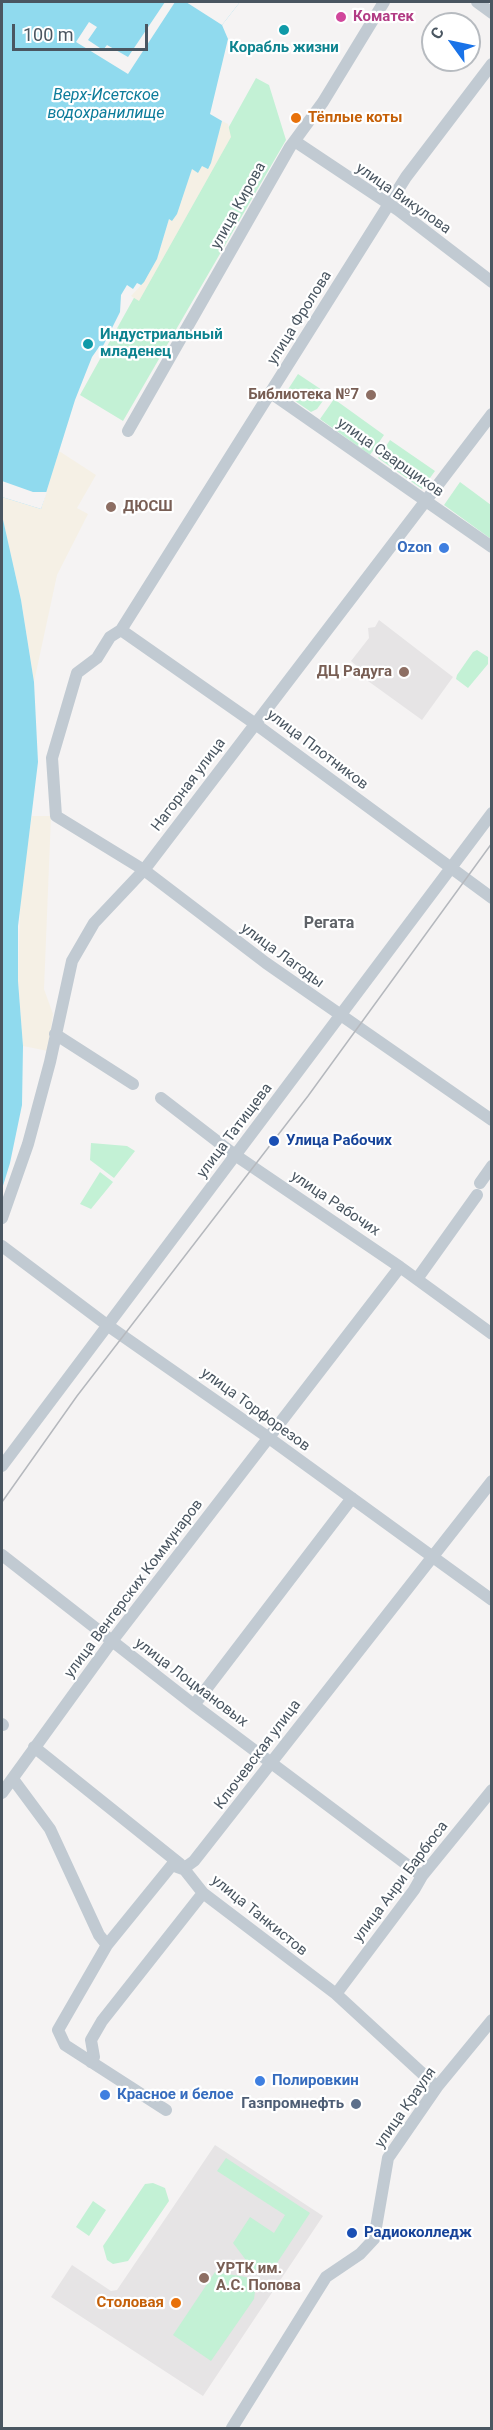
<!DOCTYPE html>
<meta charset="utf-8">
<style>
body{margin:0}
#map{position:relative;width:493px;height:2430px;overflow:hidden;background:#f5f3f3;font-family:Roboto,sans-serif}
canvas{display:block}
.frame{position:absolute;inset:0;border:3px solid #4a5661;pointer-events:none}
.north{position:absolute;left:421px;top:12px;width:60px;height:60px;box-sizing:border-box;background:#fff;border:2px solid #b7bbc0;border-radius:50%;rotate:303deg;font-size:16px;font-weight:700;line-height:24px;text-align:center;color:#4a5661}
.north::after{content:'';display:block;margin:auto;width:21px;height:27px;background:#1a73e8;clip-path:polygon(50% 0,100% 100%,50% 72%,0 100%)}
.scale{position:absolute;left:12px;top:24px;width:136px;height:27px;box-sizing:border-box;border:3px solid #4a5661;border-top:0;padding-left:8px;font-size:18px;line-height:21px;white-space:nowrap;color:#4a5661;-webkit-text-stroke:4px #fff;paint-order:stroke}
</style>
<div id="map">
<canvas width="493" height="2430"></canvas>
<div class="frame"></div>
<div class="north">С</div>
<div class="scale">100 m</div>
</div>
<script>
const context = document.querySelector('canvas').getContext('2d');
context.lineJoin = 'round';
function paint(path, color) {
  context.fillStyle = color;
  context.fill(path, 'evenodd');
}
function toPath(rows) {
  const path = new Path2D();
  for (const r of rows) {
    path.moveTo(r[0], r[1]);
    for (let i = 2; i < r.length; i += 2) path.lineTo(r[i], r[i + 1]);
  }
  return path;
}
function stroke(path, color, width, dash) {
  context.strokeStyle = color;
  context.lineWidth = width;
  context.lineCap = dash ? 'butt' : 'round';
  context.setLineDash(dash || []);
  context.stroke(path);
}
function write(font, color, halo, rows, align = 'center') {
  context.font = font + ' Roboto,sans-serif';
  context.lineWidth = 4.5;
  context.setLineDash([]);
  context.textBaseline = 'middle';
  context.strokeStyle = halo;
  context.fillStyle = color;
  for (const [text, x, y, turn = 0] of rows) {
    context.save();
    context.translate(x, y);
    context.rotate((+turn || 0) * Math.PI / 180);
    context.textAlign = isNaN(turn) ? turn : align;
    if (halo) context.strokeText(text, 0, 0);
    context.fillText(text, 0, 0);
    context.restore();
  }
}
const education = toPath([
 [379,620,453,677,422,720,368,681,368,676,351,661,369,638,368,628,375,627],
 [215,2145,323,2216,203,2396,51,2297,72,2265,111,2291,117,2290]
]);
const green = toPath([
 [256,78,269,85,286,140,123,421,80,395],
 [298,374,328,394,317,409,311,412,285,394],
 [334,399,384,435,370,455,320,419],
 [390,440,435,471,422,489,378,458],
 [460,482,491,505,491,539,444,505],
 [477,650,488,657,488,664,468,688,456,679,457,675,473,652],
 [91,1143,127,1146,135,1151,114,1178,90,1160],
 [100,1172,113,1182,91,1209,80,1204],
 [226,2158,310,2213,273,2269,262,2274,252,2268,233,2243,250,2217,274,2233,285,2215,217,2171],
 [153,2183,165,2188,169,2201,128,2261,113,2264,107,2260,103,2246,145,2184],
 [93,2201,106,2210,89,2236,76,2227],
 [215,2272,246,2277,256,2284,254,2299,211,2361,173,2335]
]);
const sand = toPath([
 [222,121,228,124,231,137,139,301,131,296,144,282,160,249,169,219,181,202,192,168,202,165,208,169],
 [59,451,96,475,77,508,88,514,57,575,34,682,21,600,2,515,2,497,41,509],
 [32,816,51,816,44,989,53,1014,48,1051,23,1046,18,981,21,881]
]);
const water = toPath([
 [2,2,240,2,222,25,228,39,210,114,222,121,211,163,208,169,202,166,198,173,192,169,177,214,172,221,169,219,157,259,144,282,141,285,137,283,133,289,127,285,121,295,120,312,102,348,99,347,92,357,75,400,41,509,2,497],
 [2,515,21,600,34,682,38,762,18,926,18,981,23,1046,22,1105,10,1163,2,1189]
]);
const pier = toPath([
 [165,2,175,2,128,74,76,42,89,22,97,27,88,40,103,50,107,45,128,57],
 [186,2,240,2,222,25],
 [2,481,33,492,47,492,41,509,2,497]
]);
const minor = toPath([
 [477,2,492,13],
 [492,64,406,177,121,630,110,637,97,658,77,673,52,758,56,816,144,870,266,963,492,1120],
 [296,142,398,210,492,282],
 [271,393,492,547],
 [128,431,290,147,323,102,384,2],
 [121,630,254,723,492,898],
 [55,1034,133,1084],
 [161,1098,235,1155,400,1267,492,1334],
 [480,1183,492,1166],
 [2,1218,28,1144,50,1062,72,961,94,923,144,870,492,414],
 [2,1246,107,1325,269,1438,492,1600],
 [417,1279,477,1195],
 [2,1466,492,813],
 [2,1555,194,1705,422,1876],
 [194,1705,352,1498],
 [2,1724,3,1725],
 [34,1747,180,1864,203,1893,336,1994,437,2087],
 [13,1779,50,1829,99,1935,107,1945],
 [2,1793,112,1641,400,1267],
 [336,1994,414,1890,422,1876,492,1790],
 [91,2062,94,2057,91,2040,102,2021,203,1893],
 [166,2110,65,2045,58,2030,107,1945,172,1865,183,1869,194,1861,492,1481],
 [232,2428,326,2277,360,2254,374,2239,388,2158,437,2087,492,2020]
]);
const tram = toPath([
 [2,1502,77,1396,308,1096,492,843]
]);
const markers = [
 [341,17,6,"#d1479c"],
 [284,30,6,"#0f9aa8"],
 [296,118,6,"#e8710a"],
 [88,344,6,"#0f9aa8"],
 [371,395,6,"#8d6e63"],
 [111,507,6,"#8d6e63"],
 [444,548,6,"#3f7fe0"],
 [404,672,6,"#8d6e63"],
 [274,1141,6,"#1a4fb4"],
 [260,2081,6,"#3f7fe0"],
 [105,2095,6,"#3f7fe0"],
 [356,2104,6,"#5c6f8a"],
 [352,2233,6,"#1a4fb4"],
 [204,2278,6,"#8d6e63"],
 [176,2303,6,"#e8710a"]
];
const hotelNames = [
 ["Коматек",353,17]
];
const cultureNames = [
 ["Корабль жизни",284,48],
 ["Индустриальный",100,335,"left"],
 ["младенец",100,352,"left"]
];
const foodNames = [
 ["Тёплые коты",308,118],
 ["Столовая",164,2303,"right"]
];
const streetNames = [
 ["улица Викулова",403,199,35],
 ["улица Кирова",239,206,-61],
 ["улица Фролова",300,318,-58],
 ["улица Сварщиков",390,458,35],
 ["улица Плотников",317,750,37],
 ["Нагорная улица",189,785,-53],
 ["улица Лагоды",282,956,36],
 ["улица Татищева",235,1131,-53],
 ["улица Рабочих",335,1204,34],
 ["улица Торфорезов",255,1410,36],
 ["улица Венгерских Коммунаров",134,1589,-53],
 ["улица Лоцмановых",191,1683,37],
 ["Ключевская улица",258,1755,-53],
 ["улица Анри Барбюса",401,1882,-53],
 ["улица Танкистов",259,1916,39],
 ["улица Крауля",406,2108,-55]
];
const educationNames = [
 ["Библиотека №7",359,395],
 ["ДЮСШ",123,507,"left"],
 ["ДЦ Радуга",392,672],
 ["УРТК им.",216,2269,"left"],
 ["А.С. Попова",216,2286,"left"]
];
const shopNames = [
 ["Ozon",432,548,"right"],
 ["Полировкин",272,2081],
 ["Красное и белое",117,2095]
];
const transitNames = [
 ["Улица Рабочих",286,1141],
 ["Радиоколледж",364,2233]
];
const serviceNames = [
 ["Газпромнефть",344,2104]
];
const waterNames = [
 ["Верх-Исетское",106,96],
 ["водохранилище",106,114]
];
const neighbourhoodNames = [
 ["Регата",329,924]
];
paint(education, '#e6e4e5');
paint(green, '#c3f1d5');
paint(sand, '#f5f0e5');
paint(water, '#90daee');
paint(pier, '#f5f3f3');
stroke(minor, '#c1cad2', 12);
stroke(tram, '#b5b8bd', 1.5);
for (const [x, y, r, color] of markers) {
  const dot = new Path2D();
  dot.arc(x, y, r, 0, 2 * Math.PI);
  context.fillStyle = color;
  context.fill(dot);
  stroke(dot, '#fff', 2);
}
write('bold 15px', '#b23c85', '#fff', hotelNames, 'left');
write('bold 15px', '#0d838f', '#fff', cultureNames);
write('bold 15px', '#c56008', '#fff', foodNames, 'left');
write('15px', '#4a5661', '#fff', streetNames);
write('bold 15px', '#785e54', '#fff', educationNames, 'right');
write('bold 15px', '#366cbe', '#fff', shopNames, 'left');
write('bold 15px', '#164399', '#fff', transitNames, 'left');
write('bold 15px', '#4e5e75', '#fff', serviceNames, 'right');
write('italic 16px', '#0c7c9b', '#fff', waterNames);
write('bold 16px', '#5f6368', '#fff', neighbourhoodNames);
</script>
